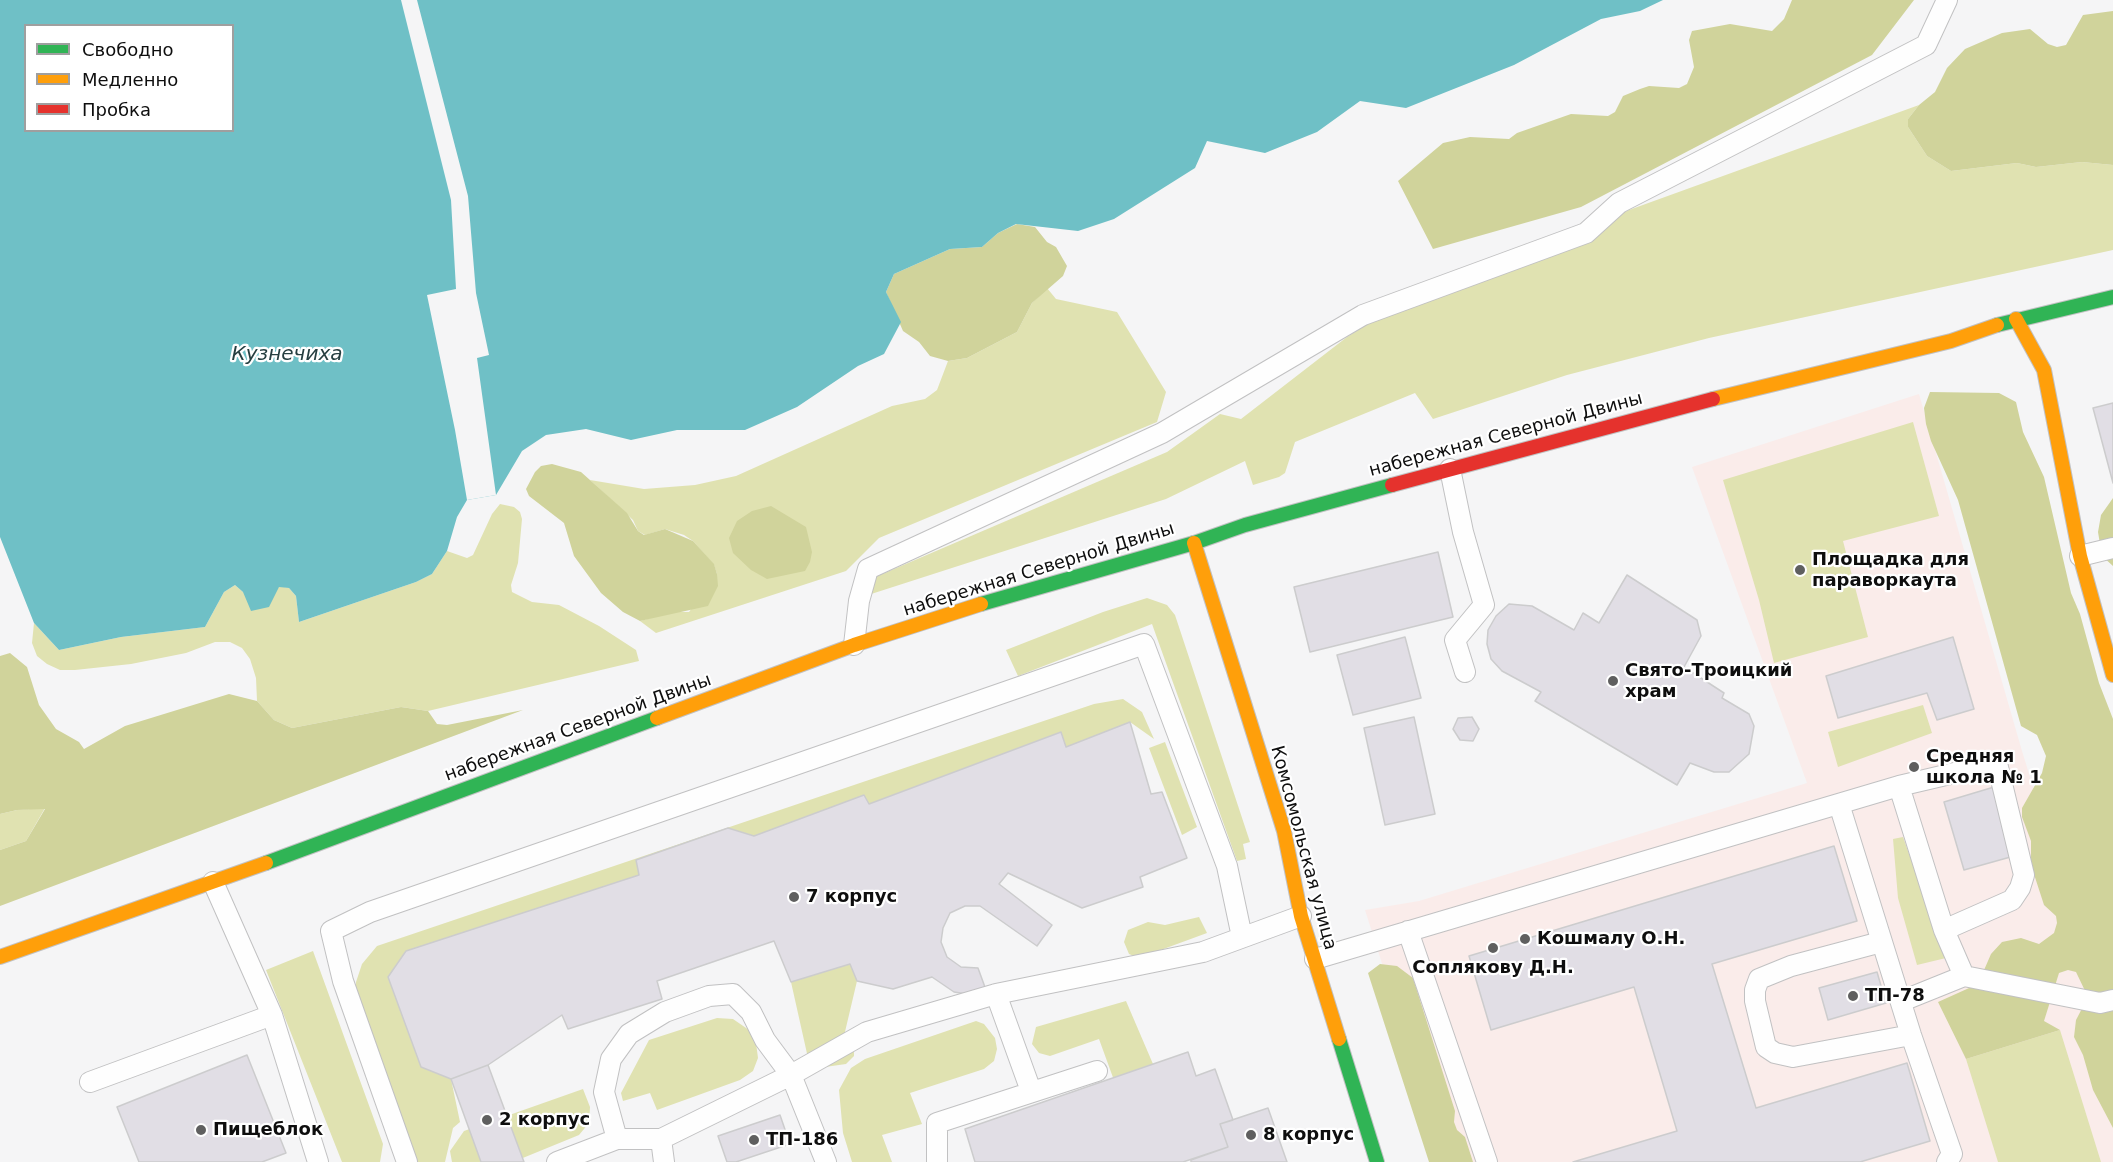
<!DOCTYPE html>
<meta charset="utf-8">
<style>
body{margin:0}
#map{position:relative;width:2113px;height:1162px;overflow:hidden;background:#f5f5f6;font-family:"DejaVu Sans",sans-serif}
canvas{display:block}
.legend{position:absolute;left:24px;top:24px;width:210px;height:108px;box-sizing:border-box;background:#fff;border:2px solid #9f9f9f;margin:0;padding:8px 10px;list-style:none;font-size:18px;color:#0e0e0e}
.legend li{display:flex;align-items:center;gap:12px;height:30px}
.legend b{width:30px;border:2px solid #9f9f9f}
</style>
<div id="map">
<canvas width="2113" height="1162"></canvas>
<ul class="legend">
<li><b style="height:8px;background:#30b455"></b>Свободно</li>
<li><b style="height:8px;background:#ff9f0a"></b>Медленно</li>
<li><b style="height:8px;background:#e5322d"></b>Пробка</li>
</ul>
</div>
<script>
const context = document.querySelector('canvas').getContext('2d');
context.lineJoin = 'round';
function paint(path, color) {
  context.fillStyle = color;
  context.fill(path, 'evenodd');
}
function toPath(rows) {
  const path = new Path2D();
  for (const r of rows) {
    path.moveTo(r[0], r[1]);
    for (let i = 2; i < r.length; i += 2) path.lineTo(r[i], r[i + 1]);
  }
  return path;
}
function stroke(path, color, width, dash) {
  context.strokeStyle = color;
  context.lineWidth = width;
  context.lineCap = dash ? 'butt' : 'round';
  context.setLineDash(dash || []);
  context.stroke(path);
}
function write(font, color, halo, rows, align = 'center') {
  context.font = font + ' "DejaVu Sans",sans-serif';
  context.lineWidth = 4.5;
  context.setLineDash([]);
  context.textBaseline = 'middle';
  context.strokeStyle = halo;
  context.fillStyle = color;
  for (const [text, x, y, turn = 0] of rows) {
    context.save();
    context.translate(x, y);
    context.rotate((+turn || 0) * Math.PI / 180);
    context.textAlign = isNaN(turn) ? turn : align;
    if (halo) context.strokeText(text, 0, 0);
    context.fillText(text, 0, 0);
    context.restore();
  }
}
const education = toPath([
 [1919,394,2022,751,2113,1046,2113,1162,1445,1162,1365,910,1419,901,1807,783,1692,467]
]);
const green = toPath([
 [1919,105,1908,119,1908,127,1927,156,1951,171,2017,163,2036,167,2082,162,2113,165,2113,250,1709,338,1567,375,1433,419,1415,393,1295,442,1285,473,1279,477,1253,485,1245,461,1166,499,865,596,873,578,1167,452,1220,414,1241,419,1347,337,1377,318,1629,210],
 [1047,288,1056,299,1117,312,1166,392,1157,422,879,538,846,571,656,633,640,621,671,612,689,612,717,574,714,565,693,541,684,535,665,529,645,535,638,531,633,520,590,480,644,489,695,485,736,476,892,406,925,399,937,390,948,361,967,358,1017,332,1032,303],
 [1913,422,1939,516,1843,541,1868,637,1774,663,1759,600,1723,480],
 [500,504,514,507,520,512,522,519,518,563,511,585,512,592,532,602,559,605,599,626,636,650,639,661,428,711,401,707,292,728,274,720,257,701,256,678,250,659,242,648,230,642,215,642,186,653,131,664,75,670,60,670,47,664,37,656,32,643,34,623,59,650,121,637,205,627,224,592,235,585,243,592,272,598,279,586,289,588,296,596,299,622,416,582,432,574,447,551,467,558,473,555,492,514],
 [1147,598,1167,605,1175,615,1250,842,1243,844,1246,859,1237,861,1152,624,1018,676,1006,650,1103,612],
 [1123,699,1142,712,1154,739,1130,722,1066,747,1061,732,869,804,864,795,754,836,636,860,639,875,406,951,388,978,451,1079,460,1122,453,1128,445,1162,412,1162,356,1001,356,982,362,964,377,946,1094,704],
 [1923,705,1932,733,1838,767,1828,732],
 [1165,742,1197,827,1182,835,1149,748],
 [45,808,26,841,0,850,0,814,17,810],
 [1903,837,1946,958,1917,965,1898,898,1893,839],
 [1199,917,1207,933,1139,958,1129,954,1124,942,1128,930,1148,922,1165,925],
 [313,951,383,1144,380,1162,342,1162,266,970],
 [850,964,857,981,844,1036,854,1043,854,1056,846,1064,825,1067,808,1058,791,982],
 [1126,1001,1156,1071,1115,1083,1099,1039,1050,1056,1039,1053,1032,1044,1036,1027],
 [717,1018,733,1019,749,1030,756,1043,758,1058,753,1071,740,1080,657,1110,650,1093,623,1101,621,1093,649,1040],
 [976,1021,984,1024,995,1038,997,1049,994,1061,984,1069,910,1093,922,1124,882,1135,892,1162,852,1162,843,1133,839,1090,851,1068,865,1059],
 [2060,1030,2101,1162,1998,1162,1966,1059],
 [583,1089,590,1107,589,1123,579,1135,513,1162,452,1162,450,1151,464,1131]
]);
const forest = toPath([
 [1792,0,1914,0,1872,55,1581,207,1433,249,1398,181,1443,143,1470,137,1509,139,1517,133,1571,114,1608,116,1615,112,1623,96,1640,89,1649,86,1679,88,1687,84,1694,67,1689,40,1692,31,1730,24,1772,31,1784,19],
 [2113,11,2113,165,2082,162,2036,167,2017,163,1951,171,1927,156,1908,127,1908,119,1919,105,1935,92,1947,68,1965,49,2002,33,2030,29,2048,44,2057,47,2066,45,2083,15],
 [1017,224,1035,227,1047,242,1056,247,1067,266,1063,276,1032,303,1017,332,967,358,948,361,930,356,919,342,903,331,886,292,894,274,950,249,982,247,998,233],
 [1930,392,1999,393,2016,402,2023,432,2044,477,2071,593,2080,614,2099,683,2113,719,2113,1128,2093,1090,2083,1055,2074,1037,2076,1020,2088,997,2076,972,2068,970,2059,973,2044,1021,2060,1030,1966,1059,1938,1002,1978,984,1991,954,2002,942,2021,938,2039,944,2054,933,2057,923,2056,916,2044,905,2031,865,2031,841,2022,817,2022,808,2042,773,2046,756,2037,735,2021,726,1958,500,1931,441,1926,424,1924,408],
 [552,464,581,472,627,513,638,531,644,535,665,529,693,541,714,564,717,574,718,586,708,606,640,621,623,612,601,593,574,556,564,523,529,496,526,489,535,472,541,466],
 [2113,498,2113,566,2102,556,2098,532,2101,515],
 [771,506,806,527,812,552,810,562,805,571,767,579,751,570,733,553,729,538,737,521,752,511],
 [10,653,27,667,39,705,56,729,79,742,84,749,125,726,229,694,257,701,274,720,292,728,401,707,428,711,437,724,447,725,523,710,0,906,0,850,26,841,45,809,17,810,0,814,0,656],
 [1380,964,1397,966,1413,978,1455,1111,1454,1122,1457,1130,1465,1137,1473,1162,1429,1162,1368,973]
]);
const water = toPath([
 [0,0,1663,0,1640,11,1601,19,1514,65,1406,108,1360,101,1317,132,1265,153,1207,141,1195,168,1114,219,1078,231,1016,224,998,233,982,247,950,249,894,274,886,292,901,322,884,354,858,366,797,407,745,430,677,430,631,440,586,429,546,435,522,451,496,495,467,500,457,517,447,551,432,574,416,582,299,622,296,596,289,588,279,587,269,607,251,611,243,592,235,585,224,592,205,627,121,637,59,650,34,623,0,537],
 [26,26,232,26,232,130,26,130]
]);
const pier = toPath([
 [401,0,417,0,468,196,476,293,489,355,477,358,496,495,467,500,455,430,427,295,456,289,451,200]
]);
const building = toPath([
 [2113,403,2113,483,2093,408,2113,403],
 [1438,552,1453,617,1310,652,1294,587,1438,552],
 [1627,575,1697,620,1701,636,1684,667,1724,693,1722,698,1749,714,1754,726,1749,754,1729,772,1714,772,1690,763,1677,785,1535,701,1541,692,1502,671,1491,659,1487,644,1488,630,1496,616,1509,604,1532,606,1574,630,1583,613,1599,623,1627,575],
 [1405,637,1421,698,1353,715,1337,655,1405,637],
 [1953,637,1974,709,1937,720,1927,693,1838,718,1826,676,1953,637],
 [1414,717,1435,814,1385,825,1364,728,1414,717],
 [1472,717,1479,729,1473,741,1460,740,1453,729,1458,718,1472,717],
 [1130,722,1151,794,1162,792,1187,858,1140,877,1143,887,1082,908,1008,873,999,884,1052,925,1037,946,980,906,965,906,950,913,943,928,941,942,947,957,961,967,978,968,986,990,967,994,954,992,932,977,893,989,857,981,850,964,791,982,774,941,657,981,662,999,568,1029,562,1015,488,1065,451,1079,421,1067,388,977,406,951,639,875,636,860,728,828,754,836,864,795,869,804,1061,732,1066,747,1130,722],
 [1994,787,2014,856,1964,870,1944,802,1994,787],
 [1834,846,1857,921,1712,964,1756,1108,1907,1063,1930,1141,1860,1162,1573,1162,1677,1131,1634,987,1491,1030,1469,956,1834,846],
 [1877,972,1886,1003,1828,1020,1819,988,1877,972],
 [1188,1052,1196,1076,1215,1069,1233,1120,1220,1124,1228,1147,1183,1162,975,1162,965,1129,1188,1052],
 [247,1055,286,1153,262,1162,139,1162,117,1107,247,1055],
 [488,1065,524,1162,481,1162,451,1079,488,1065],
 [1268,1108,1287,1162,1191,1162,1191,1160,1228,1147,1220,1124,1268,1108],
 [780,1115,790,1144,736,1162,727,1162,718,1136,780,1115]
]);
const lane = toPath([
 [1450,469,1463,532,1484,605,1455,640,1465,672],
 [2080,556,2113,548],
 [854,645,859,601,868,569,1162,433,1363,315,1586,233,1619,203,1926,45,1947,0],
 [1899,786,1944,930,1964,976,2100,1003,2113,1000],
 [1839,804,1911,1035,1952,1154,1947,1162],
 [213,882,272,1015,318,1162],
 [1408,931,1487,1162],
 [1881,942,1791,966,1759,979,1755,990,1755,1001,1766,1047,1775,1053,1793,1057,1911,1035],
 [1315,959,1899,786,1997,763,2024,875,2020,888,2012,900,1944,930],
 [996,994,1031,1091],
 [1902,1001,1964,976],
 [90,1082,272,1015],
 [617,1139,604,1092,611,1059,629,1034,665,1012,709,996,733,994,751,1012,765,1040,791,1075,826,1162],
 [661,1139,664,1162],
 [407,1162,343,981,331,931,370,912,1144,644,1227,866,1242,937],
 [557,1162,617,1139,661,1139,791,1075,867,1032,996,994,1203,952,1301,916],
 [937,1162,937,1123,1097,1071]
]);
const fast = toPath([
 [1997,325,2113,297],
 [981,604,1194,543,1245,525,1392,485],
 [266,863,657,718],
 [1339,1039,1377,1162]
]);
const slow = toPath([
 [2016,319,2044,370,2080,556,2113,675],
 [1713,399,1951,341,1997,325],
 [1194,543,1284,831,1301,916,1339,1039],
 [657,718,854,645,981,604],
 [0,957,266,863]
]);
const jam = toPath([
 [1392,485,1713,399]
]);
const markers = [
 [1800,570,6,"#5f5f5f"],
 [1613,681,6,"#5f5f5f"],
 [1914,767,6,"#5f5f5f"],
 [794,897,6,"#5f5f5f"],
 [1525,939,6,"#5f5f5f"],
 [1493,948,6,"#5f5f5f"],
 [1853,996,6,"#5f5f5f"],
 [487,1120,6,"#5f5f5f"],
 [201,1130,6,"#5f5f5f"],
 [1251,1135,6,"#5f5f5f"],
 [754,1140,6,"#5f5f5f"]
];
const streetNames = [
 ["набережная Северной Двины",1506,435,-15],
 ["набережная Северной Двины",1039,570,-17],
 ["набережная Северной Двины",578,728,-20],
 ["Комсомольская улица",1303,848,75]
];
const poiNames = [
 ["Площадка для",1812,560],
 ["параворкаута",1812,581],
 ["Свято-Троицкий",1625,671],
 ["храм",1625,692],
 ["Средняя",1926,757],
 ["школа № 1",1926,778],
 ["7 корпус",806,897],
 ["Кошмалу О.Н.",1537,939],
 ["Соплякову Д.Н.",1493,968,"center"],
 ["ТП-78",1865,996],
 ["2 корпус",499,1120],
 ["Пищеблок",213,1130],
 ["8 корпус",1263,1135],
 ["ТП-186",766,1140]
];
const waterNames = [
 ["Кузнечиха",287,355]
];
paint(education, '#faecea');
paint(green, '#e0e2b1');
paint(forest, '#d0d39b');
paint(water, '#6fc0c6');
paint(pier, '#f5f5f6');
paint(building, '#e1dee5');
stroke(building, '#cccccd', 1.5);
stroke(lane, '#c1c1c2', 22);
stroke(fast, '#c1c1c2', 16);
stroke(slow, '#c1c1c2', 16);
stroke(jam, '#c1c1c2', 16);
stroke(lane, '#fefefe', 20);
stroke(fast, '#30b455', 14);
stroke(slow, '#ff9f0a', 14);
stroke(jam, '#e5322d', 14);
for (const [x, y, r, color] of markers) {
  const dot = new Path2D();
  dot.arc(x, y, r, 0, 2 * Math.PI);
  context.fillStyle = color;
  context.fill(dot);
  stroke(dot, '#fff', 2);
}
write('18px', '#0e0e0e', '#fff', streetNames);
write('bold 18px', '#0e0e0e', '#fff', poiNames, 'left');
write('italic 20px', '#263f41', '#fff', waterNames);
</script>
